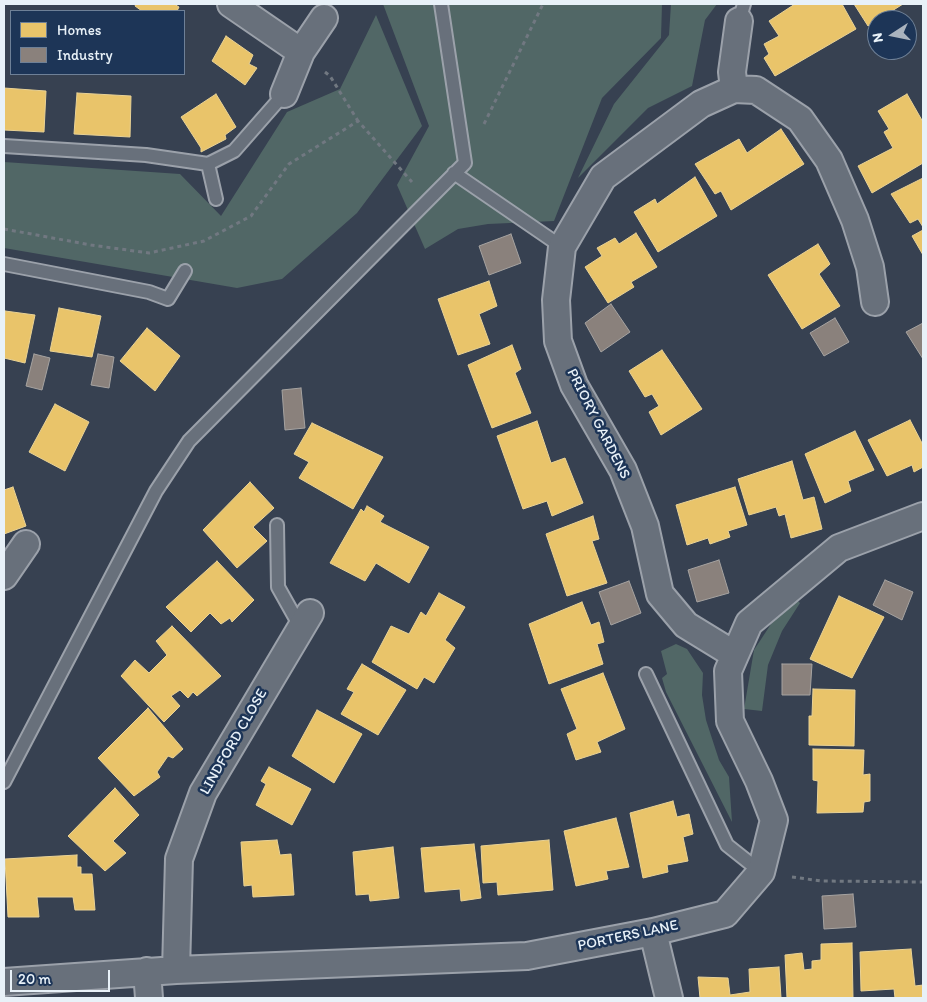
<!DOCTYPE html>
<style>
body{margin:0}
#map{position:relative;width:927px;height:1002px;overflow:hidden;background:#374151;font-family:Itim,sans-serif}
canvas{display:block}
.frame{position:absolute;inset:0;border:5px solid #e8f1f8;pointer-events:none}
.legend{position:absolute;left:10px;top:10px;width:175px;height:65px;box-sizing:border-box;background:#1d3557;border:1px solid #6e8097;margin:0;padding:6px 9px;list-style:none;font-size:15px;color:#e8f1f8}
.legend li{display:flex;align-items:center;gap:10px;height:25px}
.legend b{width:25px;border:1px solid #6e8097}
.north{position:absolute;left:867px;top:10px;width:50px;height:50px;box-sizing:border-box;background:#1d3557;border:1px solid #6e8097;border-radius:50%;rotate:259deg;font-size:14px;font-weight:700;line-height:20px;text-align:center;color:#e8f1f8}
.north::after{content:'';display:block;margin:auto;width:18px;height:22px;background:#aab3be;clip-path:polygon(50% 0,100% 100%,50% 72%,0 100%)}
.scale{position:absolute;left:10px;top:970px;width:100px;height:22px;box-sizing:border-box;border:2px solid #e8f1f8;border-top:0;padding-left:6px;font-size:15px;line-height:18px;white-space:nowrap;color:#e8f1f8;-webkit-text-stroke:4px #1d3557;paint-order:stroke}
</style>
<div id="map">
<canvas width="927" height="1002"></canvas>
<div class="frame"></div>
<ul class="legend">
<li><b style="height:14px;background:#e9c46a"></b>Homes</li>
<li><b style="height:14px;background:#8a817c"></b>Industry</li>
</ul>
<div class="north">N</div>
<div class="scale">20 m</div>
</div>
<script>
const context = document.querySelector('canvas').getContext('2d');
context.lineJoin = 'round';
function paint(path, color) {
  context.fillStyle = color;
  context.fill(path, 'evenodd');
}
function toPath(rows) {
  const path = new Path2D();
  for (const r of rows) {
    path.moveTo(r[0], r[1]);
    for (let i = 2; i < r.length; i += 2) path.lineTo(r[i], r[i + 1]);
  }
  return path;
}
function stroke(path, color, width, dash) {
  context.strokeStyle = color;
  context.lineWidth = width;
  context.lineCap = dash ? 'butt' : 'round';
  context.setLineDash(dash || []);
  context.stroke(path);
}
function write(font, color, halo, rows, align = 'center') {
  context.font = font + ' Itim,sans-serif';
  context.lineWidth = 5;
  context.setLineDash([]);
  context.textBaseline = 'middle';
  context.strokeStyle = halo;
  context.fillStyle = color;
  for (const [text, x, y, turn = 0] of rows) {
    context.save();
    context.translate(x, y);
    context.rotate((+turn || 0) * Math.PI / 180);
    context.textAlign = isNaN(turn) ? turn : align;
    if (halo) context.strokeText(text, 0, 0);
    context.fillText(text, 0, 0);
    context.restore();
  }
}
const green = toPath([
 [383,4,662,4,661,38,602,98,554,221,488,224,458,229,425,249,397,185,429,126],
 [671,4,717,4,705,20,692,86,648,108,578,178,614,104,669,35],
 [376,15,422,126,357,213,282,279,237,288,4,248,4,162,180,174,221,216,287,112,340,89],
 [797,600,800,603,782,631,768,665,762,711,744,709,754,650,771,624],
 [676,644,687,649,703,673,702,695,706,720,719,760,729,777,732,822,666,692,662,678,667,674,661,651]
]);
const homes = toPath([
 [136,4,174,4,179,7,177,11,142,11,135,6,136,4],
 [795,4,842,4,856,29,775,76,764,58,769,54,764,44,779,36,769,21,795,4],
 [854,4,903,4,868,26,854,4],
 [226,36,253,55,249,64,257,68,245,85,212,61,226,36],
 [4,88,46,91,44,132,4,130,4,88],
 [77,93,131,96,130,137,74,134,77,93],
 [216,94,236,127,225,135,226,139,201,152,201,148,181,117,216,94],
 [907,94,923,122,923,163,872,193,858,166,893,148,884,132,889,129,878,111,907,94],
 [781,129,804,164,731,210,721,191,715,194,695,164,739,139,747,153,781,129],
 [695,177,717,216,658,252,634,212,655,199,657,204,695,177],
 [923,178,923,227,918,219,910,223,891,194,923,178],
 [923,230,923,255,912,236,923,230],
 [636,233,657,267,631,282,634,287,608,303,585,267,602,256,597,248,615,238,619,244,636,233],
 [818,244,830,264,819,274,840,306,802,329,768,275,818,244],
 [489,281,497,306,479,314,490,344,458,355,438,299,489,281],
 [59,308,101,316,92,357,50,351,59,308],
 [5,311,35,315,25,363,4,358,5,311],
 [147,328,180,356,155,391,120,361,147,328],
 [512,345,521,369,515,373,531,413,492,428,468,365,512,345],
 [662,350,702,409,661,435,649,412,659,406,652,394,645,397,629,371,662,350],
 [55,404,89,422,65,471,29,452,55,404],
 [910,420,923,445,923,467,914,472,912,465,887,476,868,440,910,420],
 [537,421,551,463,565,458,583,503,552,516,547,501,523,509,497,436,537,421],
 [312,423,383,457,353,509,299,478,309,462,294,454,312,423],
 [855,431,874,470,848,481,851,491,825,503,805,454,855,431],
 [792,461,803,500,814,497,822,529,791,538,785,514,779,516,776,507,749,515,738,479,792,461],
 [250,482,274,508,253,527,267,541,237,568,203,530,250,482],
 [13,487,26,526,4,534,4,490,13,487],
 [735,487,747,525,728,531,730,537,710,544,708,538,687,545,676,505,735,487],
 [367,506,384,516,380,522,429,547,409,583,376,563,365,581,330,563,361,509,364,512,367,506],
 [593,516,599,539,592,541,607,583,567,596,546,534,593,516],
 [217,561,254,600,232,622,230,618,221,624,210,613,191,632,166,607,217,561],
 [439,593,465,607,445,640,455,648,434,683,424,677,417,689,372,662,391,626,409,634,421,612,426,616,439,593],
 [839,596,884,617,852,678,810,659,839,596],
 [582,602,591,625,599,622,604,642,597,644,603,664,549,684,529,624,582,602],
 [172,626,221,676,197,696,193,692,188,698,180,690,171,696,180,706,164,722,121,676,135,660,149,673,167,655,156,641,172,626],
 [362,664,406,690,378,735,341,714,354,692,347,689,362,664],
 [603,673,625,729,597,742,601,752,576,760,567,734,577,729,561,689,603,673],
 [813,689,855,690,854,746,809,745,809,716,812,716,813,689],
 [148,708,183,749,173,758,168,756,157,772,160,777,134,796,98,758,148,708],
 [317,710,362,734,334,783,292,756,317,710],
 [813,749,864,750,863,775,870,774,870,801,864,802,863,812,817,813,818,781,813,780,813,749],
 [269,767,311,789,292,825,256,805,266,784,261,781,269,767],
 [115,788,139,815,113,841,126,853,105,871,68,836,115,788],
 [673,801,677,817,689,814,693,834,683,837,688,861,667,865,668,872,643,878,630,813,673,801],
 [616,818,629,867,606,871,608,879,576,886,564,831,616,818],
 [277,840,280,855,291,854,294,895,253,897,252,885,244,886,241,842,277,840],
 [549,840,553,890,498,895,497,882,483,883,481,846,549,840],
 [474,844,481,898,461,901,460,889,425,892,421,848,474,844],
 [393,847,399,898,370,901,369,894,356,895,353,852,393,847],
 [77,855,77,867,81,867,81,874,92,874,95,910,75,910,73,897,37,897,39,917,8,917,5,859,77,855],
 [852,943,853,998,787,998,785,955,802,953,804,970,812,969,812,961,821,960,821,944,852,943],
 [911,949,915,986,923,985,923,998,895,998,894,989,861,991,860,952,911,949],
 [779,967,781,998,700,998,698,977,728,978,730,995,750,992,749,969,779,967]
]);
const industry = toPath([
 [511,234,521,263,489,275,479,246,511,234],
 [611,304,630,332,601,352,585,323,611,304],
 [835,318,849,342,824,356,810,333,835,318],
 [923,323,923,359,906,332,923,323],
 [34,354,50,358,42,390,26,386,34,354],
 [98,354,114,357,109,388,91,385,98,354],
 [301,388,305,428,285,430,282,390,301,388],
 [719,560,729,593,697,602,688,570,719,560],
 [885,580,913,592,902,620,873,605,885,580],
 [629,581,641,613,611,625,599,592,629,581],
 [782,664,812,664,810,695,782,695,782,664],
 [853,894,856,927,824,929,822,896,853,894]
]);
const path = toPath([
 [325,72,330,76,358,121],
 [484,124,543,4],
 [4,229,91,245,149,253,204,241,251,216,289,164,358,121,412,182],
 [792,877,822,881,923,882]
]);
const service = toPath([
 [739,21,744,4],
 [4,146,146,155,208,164,234,151,284,94],
 [208,164,216,199],
 [454,173,562,247],
 [4,264,149,292,168,299,185,271],
 [277,525,278,587,301,628],
 [646,674,727,845,761,872],
 [4,782,156,491,189,441,465,163,441,4]
]);
const minor = toPath([
 [231,4,301,52],
 [734,89,732,72,739,21],
 [284,94,301,52,324,18],
 [4,576,26,544],
 [735,655,686,625,660,594,645,526,623,470,574,385,558,341,556,300,562,247,603,177,701,104,734,89,756,90,800,119,829,160,855,220,870,267,875,302],
 [653,932,669,998],
 [176,970,179,859,203,793,310,613],
 [147,971,149,998],
 [4,982,176,970,527,956,653,932,725,914,761,872,774,820,759,781,730,721,728,671,749,623,839,548,923,516]
]);
const streetNames = [
 ["PRIORY GARDENS",598,424,63],
 ["LINDFORD CLOSE",234,742,-60],
 ["PORTERS LANE",628,936,-12]
];
paint(green, '#516766');
paint(homes, '#e9c46a');
stroke(homes, '#e9d295', 1);
paint(industry, '#8a817c');
stroke(industry, '#a6a3a1', 1);
stroke(service, '#9ba1aa', 16);
stroke(minor, '#9ba1aa', 30);
stroke(path, '#717881', 3, [4, 4]);
stroke(service, '#68707b', 12);
stroke(minor, '#68707b', 26);
write('15px', '#e8f1f8', '#1d3557', streetNames);
</script>
